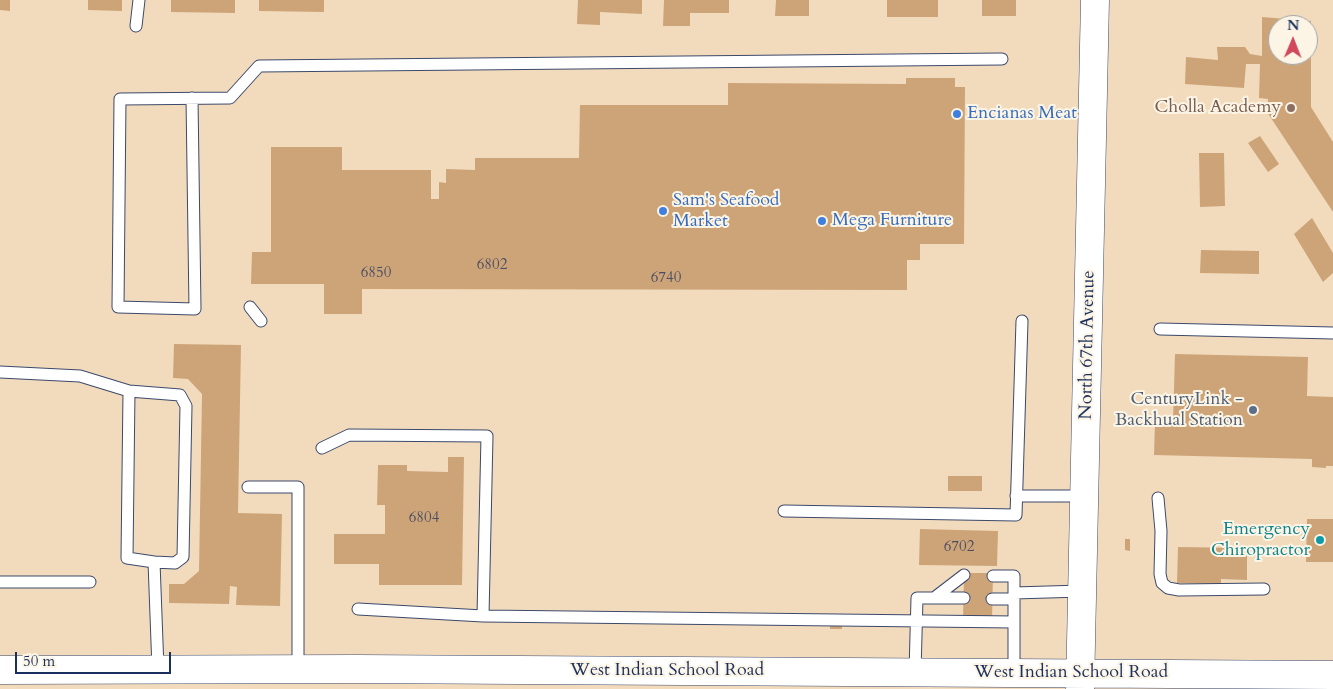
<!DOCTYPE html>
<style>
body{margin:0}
#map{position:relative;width:1333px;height:689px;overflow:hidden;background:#f2dbbc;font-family:Cardo,serif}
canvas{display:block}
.north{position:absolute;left:1268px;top:15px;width:50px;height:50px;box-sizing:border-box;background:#fcf5e5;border:1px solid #a2a6af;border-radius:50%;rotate:1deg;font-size:14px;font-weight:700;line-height:20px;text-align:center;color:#1b2f5e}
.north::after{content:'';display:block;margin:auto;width:18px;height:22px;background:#d1495b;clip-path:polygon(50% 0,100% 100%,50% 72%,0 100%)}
.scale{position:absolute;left:15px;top:652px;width:156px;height:22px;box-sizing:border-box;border:2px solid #1b2f5e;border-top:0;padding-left:6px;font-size:15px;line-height:18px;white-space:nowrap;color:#1b2f5e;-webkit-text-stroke:4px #fcf5e5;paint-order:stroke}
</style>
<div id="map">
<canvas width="1333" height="689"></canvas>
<div class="north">N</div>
<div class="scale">50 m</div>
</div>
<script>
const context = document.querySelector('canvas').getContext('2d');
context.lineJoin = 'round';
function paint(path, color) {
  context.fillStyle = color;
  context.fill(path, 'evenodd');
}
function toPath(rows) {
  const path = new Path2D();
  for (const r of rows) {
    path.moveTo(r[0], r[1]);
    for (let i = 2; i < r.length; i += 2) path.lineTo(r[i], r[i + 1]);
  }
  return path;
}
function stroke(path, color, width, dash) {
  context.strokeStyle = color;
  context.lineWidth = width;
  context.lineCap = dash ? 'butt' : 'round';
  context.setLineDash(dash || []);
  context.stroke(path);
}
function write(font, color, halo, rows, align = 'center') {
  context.font = font + ' Cardo,serif';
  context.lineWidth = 4;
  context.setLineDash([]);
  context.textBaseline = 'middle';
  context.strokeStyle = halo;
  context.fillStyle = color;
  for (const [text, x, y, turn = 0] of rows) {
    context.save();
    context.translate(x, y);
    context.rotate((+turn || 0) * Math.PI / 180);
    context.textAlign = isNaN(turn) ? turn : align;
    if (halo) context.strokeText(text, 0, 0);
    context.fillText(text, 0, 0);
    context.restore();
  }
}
const building = toPath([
 [0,0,10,0,10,11,0,10],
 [88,0,122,0,122,11,88,10],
 [171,0,235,0,235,13,171,12],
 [259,0,324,0,324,12,259,11],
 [578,0,642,0,642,14,600,12,600,25,577,24],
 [664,0,729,0,729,13,690,13,690,26,663,26],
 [776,0,809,0,809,16,775,16],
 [887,0,938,0,938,17,887,17],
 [982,0,1016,0,1016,16,982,16],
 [1262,17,1311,21,1311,107,1333,142,1333,212,1267,112,1268,99,1259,98,1260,64,1246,64,1244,88,1185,84,1186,57,1218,60,1217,47,1245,47,1250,54,1262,56],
 [1278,25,1308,25,1308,55,1278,55],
 [906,78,955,78,955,87,965,87,964,244,920,244,920,260,907,260,907,290,362,289,362,314,324,314,324,284,251,284,252,252,271,252,271,147,342,147,342,170,431,170,431,199,439,199,439,182,446,183,446,169,475,170,475,158,579,158,580,105,728,105,728,83,906,84],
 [1260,136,1279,164,1268,172,1248,143],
 [1199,153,1224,153,1225,206,1200,207],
 [1312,218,1333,253,1333,273,1323,282,1294,234],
 [1201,250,1259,251,1259,274,1200,273],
 [174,344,241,345,238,513,282,514,280,606,236,605,237,587,230,586,229,604,169,603,169,584,184,584,199,571,202,394,188,379,173,378],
 [1175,354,1308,357,1307,396,1333,397,1333,466,1326,466,1326,468,1312,467,1312,459,1154,455,1155,423,1173,423],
 [448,457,464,457,462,585,379,585,379,564,334,564,334,534,385,534,385,505,377,505,378,465,407,465,407,471,448,472],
 [948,476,982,476,982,491,948,491],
 [1307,519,1333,519,1333,562,1306,562],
 [920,529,998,531,997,566,919,565],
 [1125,539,1130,539,1130,551,1125,550],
 [1178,547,1247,548,1247,580,1221,579,1221,584,1177,583],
 [964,573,993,573,992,621,963,620],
 [830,624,842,625,842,629,830,629]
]);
const service = toPath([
 [136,26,139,0],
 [192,98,195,309,118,307,120,99,230,98,259,66,1002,59],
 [250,307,261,321],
 [1160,329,1333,333],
 [0,372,80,376,129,391,127,558,154,562,158,669],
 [129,391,180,395,186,406,183,557,175,563,154,562],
 [322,448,349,435,487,436,483,616,358,609],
 [248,487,298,487,298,669],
 [1016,496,1084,496],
 [1158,498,1161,531,1160,574,1162,583,1168,588,1179,590,1264,589],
 [784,511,1016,515,1022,321],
 [993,576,1014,576,1014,593],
 [0,582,90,582],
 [934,598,964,575],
 [992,599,1014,599],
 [483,616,1014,622],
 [915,672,917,598,964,598],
 [1014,672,1014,593,1082,591]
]);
const secondary = toPath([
 [0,670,357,669,1333,675],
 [1080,689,1095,0]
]);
const markers = [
 [1291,108,5,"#8d6e63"],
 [957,114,5,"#3f7fe0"],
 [663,211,5,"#3f7fe0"],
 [822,221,5,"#3f7fe0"],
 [1253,410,5,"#5c6f8a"],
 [1320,540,5,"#0f9aa8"]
];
const numberNames = [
 ["6802",492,266],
 ["6850",376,274],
 ["6740",666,279],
 ["6804",424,519],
 ["6702",959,548]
];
const educationNames = [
 ["Cholla Academy",1281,108]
];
const shopNames = [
 ["Encianas Meat",967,114],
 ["Sam's Seafood",673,201],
 ["Market",673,222],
 ["Mega Furniture",832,221]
];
const streetNames = [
 ["North 67th Avenue",1088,345,-89],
 ["West Indian School Road",667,671],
 ["West Indian School Road",1071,673]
];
const serviceNames = [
 ["CenturyLink -",1243,400],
 ["Backhual Station",1243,421]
];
const cultureNames = [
 ["Emergency",1310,530],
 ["Chiropractor",1310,551]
];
paint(building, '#cda478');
stroke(service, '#3b496c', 13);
stroke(secondary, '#3b496c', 29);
stroke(service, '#fff', 11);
stroke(secondary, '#fff', 28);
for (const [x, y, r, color] of markers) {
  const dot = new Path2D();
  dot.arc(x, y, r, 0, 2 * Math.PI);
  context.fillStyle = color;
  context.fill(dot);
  stroke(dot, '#fcf5e5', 2);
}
write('15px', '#484c64', null, numberNames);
write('18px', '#785e54', '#fcf5e5', educationNames, 'right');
write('18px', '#366cbe', '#fcf5e5', shopNames, 'left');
write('18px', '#1b2f5e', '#fcf5e5', streetNames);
write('18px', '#4e5e75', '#fcf5e5', serviceNames, 'right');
write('18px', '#0d838f', '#fcf5e5', cultureNames, 'right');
</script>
